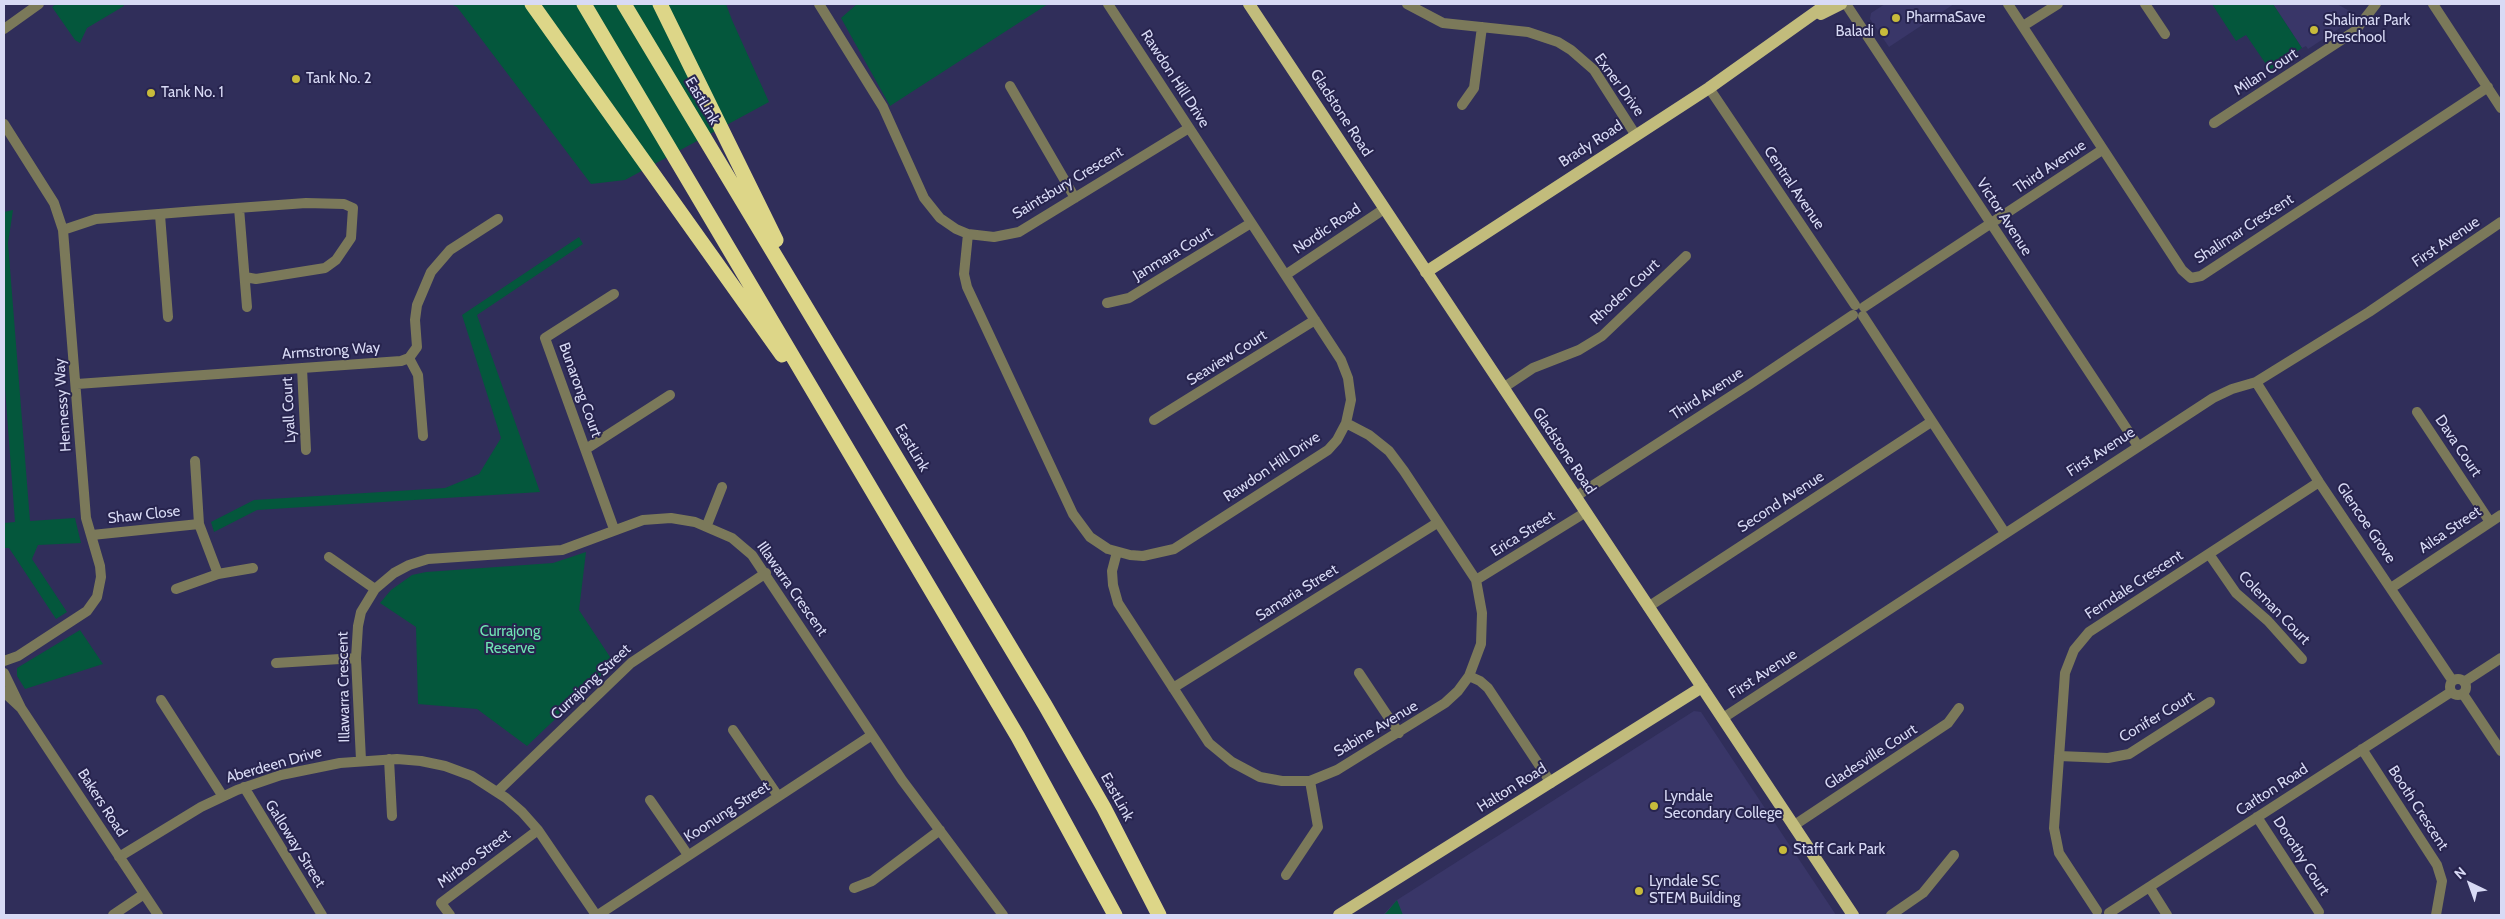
<!DOCTYPE html>
<style>
body{margin:0}
#map{position:relative;width:2505px;height:919px;overflow:hidden;background:#302e5a;font-family:Cabin,sans-serif}
canvas{display:block}
.frame{position:absolute;inset:0;border:5px solid #d8daf5;pointer-events:none}
.north{position:absolute;left:2445px;top:859px;width:50px;height:50px;-webkit-text-stroke:4px #27244e;paint-order:stroke;rotate:318deg;font-size:14px;font-weight:700;line-height:20px;text-align:center;color:#d8daf5}
.north::after{content:'';display:block;margin:auto;width:18px;height:22px;background:#d8daf5;clip-path:polygon(50% 0,100% 100%,50% 72%,0 100%)}
</style>
<div id="map">
<canvas width="2505" height="919"></canvas>
<div class="frame"></div>
<div class="north">N</div>
</div>
<script>
const context = document.querySelector('canvas').getContext('2d');
context.lineJoin = 'round';
function paint(path, color) {
  context.fillStyle = color;
  context.fill(path, 'evenodd');
}
function toPath(rows) {
  const path = new Path2D();
  for (const r of rows) {
    if (r.length === 3) {
      path.moveTo(r[0] + r[2], r[1]);
      path.arc(r[0], r[1], r[2], 0, 2 * Math.PI);
      continue;
    }
    path.moveTo(r[0], r[1]);
    for (let i = 2; i < r.length; i += 2) path.lineTo(r[i], r[i + 1]);
  }
  return path;
}
function stroke(path, color, width, dash) {
  context.strokeStyle = color;
  context.lineWidth = width;
  context.lineCap = dash ? 'butt' : 'round';
  context.setLineDash(dash || []);
  context.stroke(path);
}
function write(font, color, halo, rows, align = 'center') {
  context.font = font + ' Cabin,sans-serif';
  context.lineWidth = 4;
  context.setLineDash([]);
  context.textBaseline = 'middle';
  context.strokeStyle = halo;
  context.fillStyle = color;
  for (const [text, x, y, turn = 0] of rows) {
    context.save();
    context.translate(x, y);
    context.rotate((+turn || 0) * Math.PI / 180);
    context.textAlign = isNaN(turn) ? turn : align;
    if (halo) context.strokeText(text, 0, 0);
    context.fillText(text, 0, 0);
    context.restore();
  }
}
const built = toPath([
 [1885,4,1954,4,1889,47,1870,19,1871,13],
 [2273,4,2337,4,2355,14,2349,22,2308,49,2306,46,2302,48],
 [1694,711,1701,712,1836,915,1383,915,1397,900]
]);
const green = toPath([
 [56,4,123,4,124,6,87,28,80,43,75,40,52,7],
 [451,4,726,4,732,20,769,102,625,180,591,184,457,7],
 [857,4,1048,4,890,106,841,18],
 [2212,4,2273,4,2302,48,2270,70,2246,35,2236,41],
 [13,210,8,243,30,521,75,518,81,543,38,545,32,559,67,612,56,619,9,548,4,548,4,523,15,522,4,374,4,212],
 [579,237,583,244,477,315,540,492,257,510,214,532,211,522,254,500,445,488,479,474,501,438,462,315],
 [586,552,579,610,614,663,527,746,477,709,418,704,416,627,380,603,391,590,412,575,426,572,553,563],
 [80,630,103,664,25,689,17,676,17,668],
 [1397,900,1403,915,1383,915,1386,913]
]);
const minor = toPath([
 [819,4,883,107,924,198,940,218,956,229,968,234,994,237,1019,232,1189,128],
 [1407,4,1443,23,1528,32,1558,42,1571,50,1594,70,1635,134],
 [1846,4,2138,446],
 [2008,4,2182,270,2191,278,2201,276,2488,87],
 [2145,4,2165,34],
 [2433,4,2501,108],
 [2023,26,2058,4],
 [4,29,39,4],
 [1010,86,1075,198],
 [1709,88,1855,305],
 [1462,105,1474,88,1482,27],
 [2214,123,2355,31,2376,4],
 [4,124,54,203,63,230,86,518,100,566,101,577,97,597,87,611,18,656,4,661],
 [239,208,247,307],
 [160,215,168,317],
 [63,230,96,219,196,211,306,203,344,204,353,208,351,238,336,260,325,268,256,279,245,277],
 [968,234,964,274,967,287,1073,514,1090,537,1108,549,1130,555,1143,556,1174,549,1328,450,1337,440,1346,423,1351,400,1348,378,1341,360,1108,4],
 [1287,274,1384,209],
 [614,294,545,338,614,529],
 [1107,303,1129,298,1251,223],
 [1864,307,2102,150],
 [1863,316,2005,533],
 [409,358,418,375,423,436],
 [302,368,306,450],
 [2256,382,2319,482,2452,680],
 [77,384,401,361,409,358,417,347,415,320,417,305,431,272,450,250,498,219],
 [1503,388,1533,368,1579,350,1602,336,1686,256],
 [2417,412,2490,522],
 [1154,420,1315,320],
 [586,449,670,395],
 [195,461,199,524],
 [1575,497,1750,384,1853,315],
 [707,525,722,487],
 [92,535,199,524,218,574],
 [1117,552,1112,571,1113,585,1118,603,1209,743,1232,762,1260,777,1282,781,1310,781,1337,770,1445,703,1458,691,1469,676,1481,644,1482,613,1476,580,1404,471,1389,451,1369,435,1346,423],
 [2209,554,2236,593,2268,621,2302,659],
 [329,557,375,589],
 [1476,580,1586,512],
 [2391,588,2501,515],
 [176,589,218,574,253,568],
 [1648,607,1931,422],
 [276,663,356,658],
 [4,673,21,708,158,915],
 [1359,673,1399,733],
 [1469,676,1480,681,1488,688,1551,783],
 [2458,687,8],
 [2464,682,2501,658],
 [1173,688,1437,523],
 [4,692,20,707],
 [2463,694,2501,751],
 [161,700,222,795],
 [1723,718,2213,398,2232,389,2256,382,2369,312,2501,222],
 [733,730,778,796],
 [2362,749,2437,865,2442,881,2436,915],
 [2059,756,2108,758,2129,754,2210,702],
 [389,759,392,816],
 [361,760,356,658,358,626,361,612,375,589,394,573,409,565,428,559,562,550,643,520,671,518,695,522,732,538,752,555,902,780,1003,915],
 [244,787,322,915],
 [497,792,631,663,766,573],
 [650,800,688,855],
 [2257,817,2319,912],
 [1793,826,1948,723,1959,708],
 [119,857,201,807,237,790,281,775,340,763,397,759,421,761,445,766,472,776,506,798,522,812,538,830,596,915],
 [1286,875,1318,827,1310,781],
 [854,888,872,881,940,830],
 [2150,888,2167,915],
 [2097,911,2059,853,2054,828,2065,673,2074,650,2089,632,2319,482],
 [2109,913,2451,692],
 [113,915,144,894],
 [450,915,441,903,538,830],
 [598,915,872,735],
 [1891,915,1923,893,1954,855]
]);
const major = toPath([
 [1249,4,1853,915],
 [1821,14,1841,4],
 [1426,272,1709,88,1827,4],
 [1339,915,1702,687]
]);
const highway = toPath([
 [532,4,782,355],
 [584,4,1018,737,1115,915],
 [624,4,1045,705,1104,808,1159,915],
 [660,4,776,240]
]);
const markers = [
 [1896,18,5,"#c8bb3b"],
 [2314,30,5,"#c8bb3b"],
 [1884,32,5,"#c8bb3b"],
 [296,79,5,"#c8bb3b"],
 [151,93,5,"#c8bb3b"],
 [1654,806,5,"#c8bb3b"],
 [1783,850,5,"#c8bb3b"],
 [1639,891,5,"#c8bb3b"]
];
const poiNames = [
 ["PharmaSave",1906,18],
 ["Shalimar Park",2324,21],
 ["Preschool",2324,38],
 ["Baladi",1874,32,"right"],
 ["Tank No. 2",306,79],
 ["Tank No. 1",161,93],
 ["Lyndale",1664,797],
 ["Secondary College",1664,814],
 ["Staff Cark Park",1793,850],
 ["Lyndale SC",1649,882],
 ["STEM Building",1649,899]
];
const streetNames = [
 ["Milan Court",2266,72,-33],
 ["Rawdon Hill Drive",1175,79,57],
 ["Exner Drive",1619,85,54],
 ["EastLink",702,101,59],
 ["Gladstone Road",1341,113,57],
 ["Brady Road",1591,144,-33],
 ["Third Avenue",2050,167,-34],
 ["Saintsbury Crescent",1068,183,-31],
 ["Central Avenue",1794,188,56],
 ["Victor Avenue",2004,217,57],
 ["Nordic Road",1327,229,-34],
 ["Shalimar Crescent",2244,229,-33],
 ["First Avenue",2446,242,-34],
 ["Janmara Court",1173,254,-31],
 ["Rhoden Court",1625,292,-43],
 ["Armstrong Way",331,351,-4],
 ["Seaview Court",1227,358,-32],
 ["Bunarong Court",580,390,70],
 ["Third Avenue",1707,394,-33],
 ["Hennessy Way",63,405,-94],
 ["Lyall Court",289,410,-93],
 ["Dava Court",2458,446,56],
 ["EastLink",912,448,59],
 ["Gladstone Road",1564,451,56],
 ["First Avenue",2101,452,-33],
 ["Rawdon Hill Drive",1272,467,-34],
 ["Second Avenue",1781,502,-33],
 ["Shaw Close",144,515,-6],
 ["Glencoe Grove",2366,523,56],
 ["Ailsa Street",2450,530,-34],
 ["Erica Street",1523,534,-32],
 ["Ferndale Crescent",2134,585,-33],
 ["Illawarra Crescent",792,589,55],
 ["Samaria Street",1297,593,-32],
 ["Coleman Court",2274,608,46],
 ["First Avenue",1763,674,-33],
 ["Currajong Street",591,682,-43],
 ["Illawarra Crescent",344,687,-91],
 ["Conifer Court",2157,717,-31],
 ["Sabine Avenue",1376,729,-31],
 ["Gladesville Court",1871,757,-33],
 ["Aberdeen Drive",274,765,-16],
 ["Halton Road",1512,788,-32],
 ["Carlton Road",2272,790,-33],
 ["EastLink",1117,797,61],
 ["Bakers Road",102,803,57],
 ["Booth Crescent",2418,808,57],
 ["Koonung Street",727,812,-33],
 ["Galloway Street",295,844,58],
 ["Dorothy Court",2301,856,57],
 ["Mirboo Street",474,859,-37]
];
const parkNames = [
 ["Currajong",510,632],
 ["Reserve",510,649]
];
paint(built, '#393668');
paint(green, '#04573c');
stroke(minor, '#7b795a', 10);
stroke(major, '#c2bc7c', 12);
stroke(highway, '#ddd688', 15);
for (const [x, y, r, color] of markers) {
  const dot = new Path2D();
  dot.arc(x, y, r, 0, 2 * Math.PI);
  context.fillStyle = color;
  context.fill(dot);
  stroke(dot, '#27244e', 2);
}
write('15px', '#d8daf5', '#27244e', poiNames, 'left');
write('15px', '#d8daf5', '#27244e', streetNames);
write('15px', '#6fe4b3', '#27244e', parkNames);
</script>
